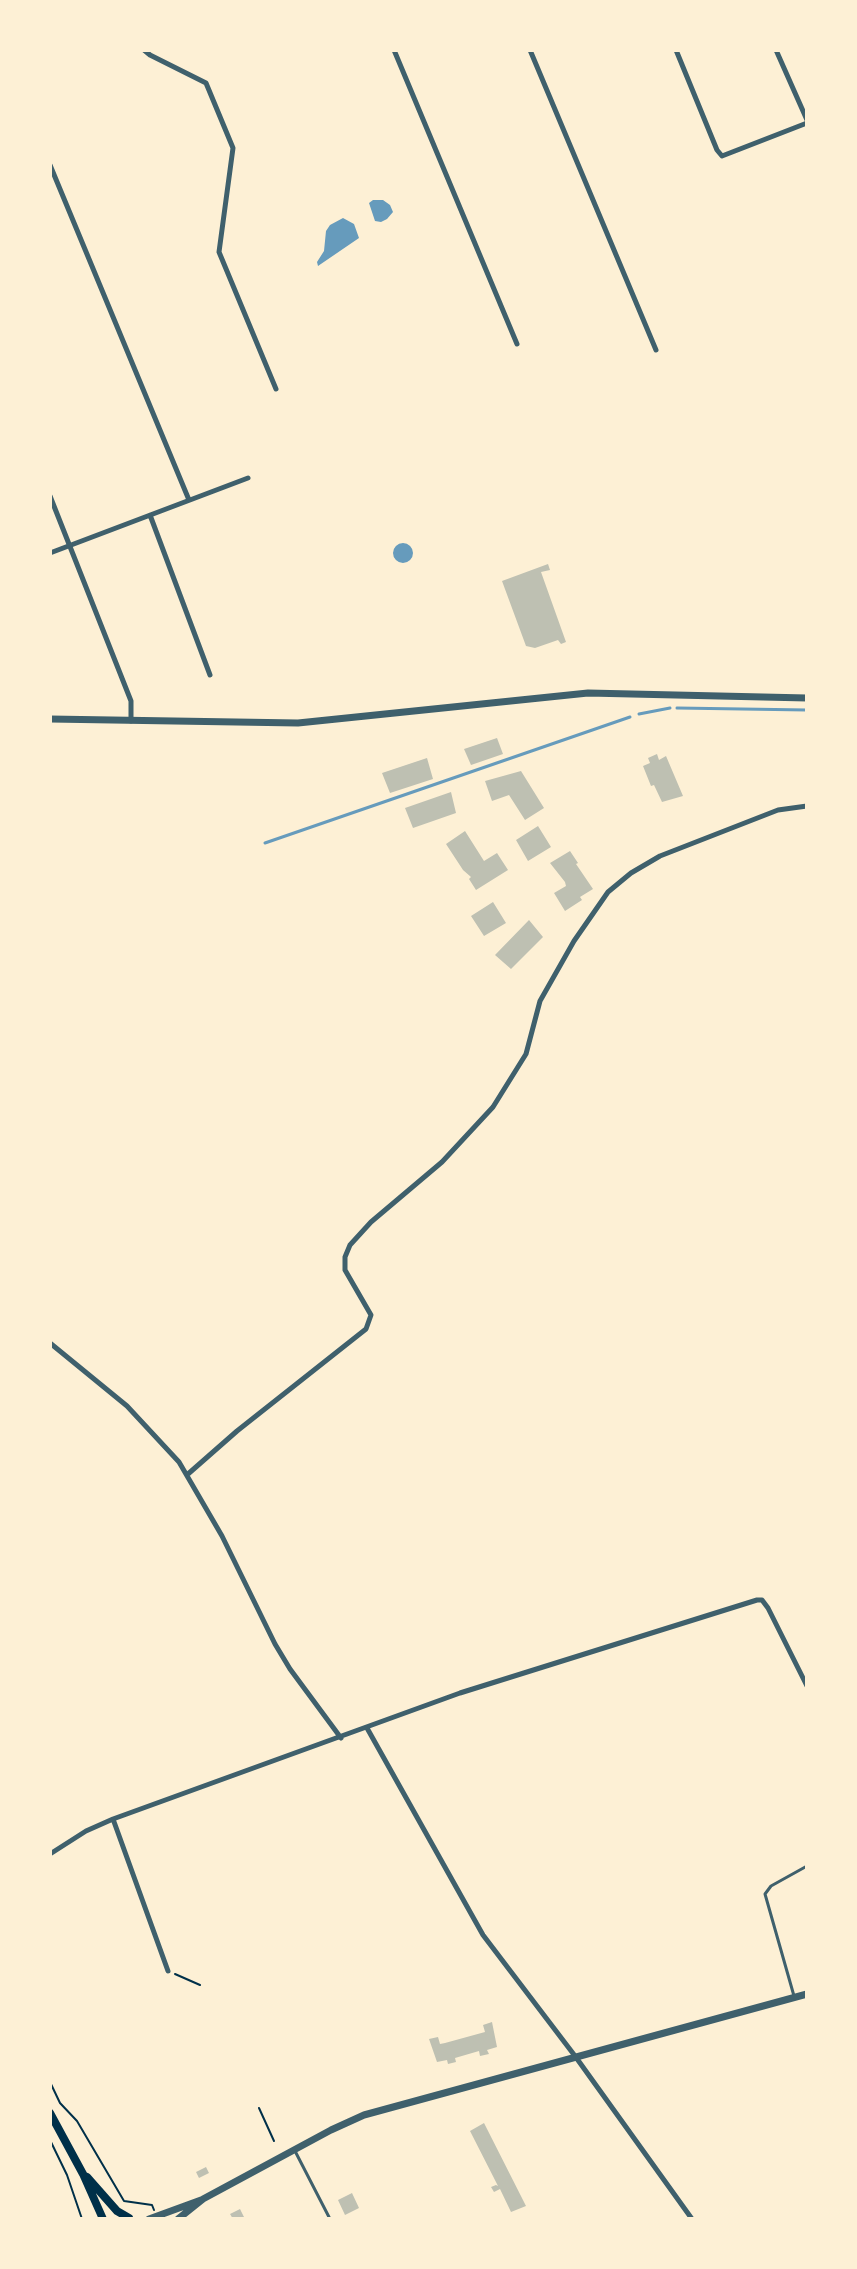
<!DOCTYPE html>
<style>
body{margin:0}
#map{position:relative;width:857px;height:2269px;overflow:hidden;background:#fdf0d5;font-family:"Exo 2",sans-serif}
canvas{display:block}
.frame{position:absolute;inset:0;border:52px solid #fdf0d5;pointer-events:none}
</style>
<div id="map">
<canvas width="857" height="2269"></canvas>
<div class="frame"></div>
</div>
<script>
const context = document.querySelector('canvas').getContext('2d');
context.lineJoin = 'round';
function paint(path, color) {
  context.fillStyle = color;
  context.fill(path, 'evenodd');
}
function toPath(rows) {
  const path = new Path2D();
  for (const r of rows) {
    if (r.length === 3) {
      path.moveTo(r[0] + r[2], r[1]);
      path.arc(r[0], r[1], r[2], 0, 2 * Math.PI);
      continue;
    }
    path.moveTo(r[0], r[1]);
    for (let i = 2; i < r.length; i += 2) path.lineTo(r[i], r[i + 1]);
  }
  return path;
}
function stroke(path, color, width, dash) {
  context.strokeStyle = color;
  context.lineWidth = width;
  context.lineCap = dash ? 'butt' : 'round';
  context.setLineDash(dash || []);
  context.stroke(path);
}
const water = toPath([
 [373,200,383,200,390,205,393,212,387,219,381,222,375,221,369,203],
 [343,218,354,224,359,238,318,266,317,262,324,251,326,231,330,225],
 [403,553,10]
]);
const stream = toPath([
 [677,708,807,710],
 [639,714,670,708],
 [265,843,630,717]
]);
const building = toPath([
 [548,564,550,570,541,572,566,642,561,644,558,640,535,648,526,646,502,581],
 [497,738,503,754,471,765,464,749],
 [657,754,659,760,666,756,683,796,662,802,654,785,651,786,643,766,650,763,648,758],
 [427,758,433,779,390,793,382,773],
 [521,771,544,808,525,820,509,795,492,801,485,781],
 [451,792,456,813,413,828,405,808],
 [538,826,551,847,528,861,516,840],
 [465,831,484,861,497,853,508,870,476,890,469,879,471,877,463,870,446,844],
 [570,851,578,863,576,864,593,889,580,897,582,900,565,911,554,893,566,886,565,882,550,863],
 [493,902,506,923,484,936,471,916],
 [529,920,543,937,511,969,495,955],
 [492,2022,497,2047,487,2050,489,2054,480,2056,479,2051,455,2058,456,2062,448,2064,447,2060,437,2062,429,2039,438,2037,440,2044,445,2043,485,2032,483,2025],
 [484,2123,526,2206,511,2212,500,2189,494,2192,491,2187,496,2185,498,2186,470,2131],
 [206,2167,209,2173,199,2178,196,2172],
 [352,2193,359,2208,345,2215,338,2200],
 [240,2209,245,2219,233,2219,230,2214]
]);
const path = toPath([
 [175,1974,200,1985],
 [50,2082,60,2103,77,2121,124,2201,152,2205,154,2210],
 [259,2108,274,2141],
 [50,2140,67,2175,82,2219]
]);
const service = toPath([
 [794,1996,765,1894,771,1886,807,1866],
 [295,2151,330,2219]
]);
const minor = toPath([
 [144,50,150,55,206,83,233,148,219,252,276,389],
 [394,50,517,344],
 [530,50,656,350],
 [676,50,717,150,722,156,807,123],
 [776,50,807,120],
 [50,165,189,500],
 [50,496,131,701,131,721],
 [150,515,210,675],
 [50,553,248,478],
 [50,1343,127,1406,179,1462,222,1536,275,1644,290,1669,341,1738],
 [188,1474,237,1431,366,1329,371,1315,345,1270,345,1257,350,1245,371,1222,442,1162,493,1107,526,1054,540,1001,574,941,608,892,631,873,660,856,778,810,807,806],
 [367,1728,483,1935,575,2056,692,2219],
 [113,1819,168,1971],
 [50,1854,86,1831,113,1819,460,1693,757,1600,762,1600,768,1608,807,1686]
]);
const tertiary = toPath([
 [50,719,298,723,588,693,807,698],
 [149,2219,201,2200],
 [178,2219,203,2199,331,2130,364,2115,807,1994]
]);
const secondary = toPath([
 [50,2113,83,2174,103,2219],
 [87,2177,117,2211,129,2218]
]);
paint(water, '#669bbc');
stroke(stream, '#669bbc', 3);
paint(building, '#bec0b2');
stroke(path, '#003049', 2);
stroke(service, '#3f606c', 3);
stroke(minor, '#3f606c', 5);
stroke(tertiary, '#3f606c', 7);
stroke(secondary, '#003049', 8);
</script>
